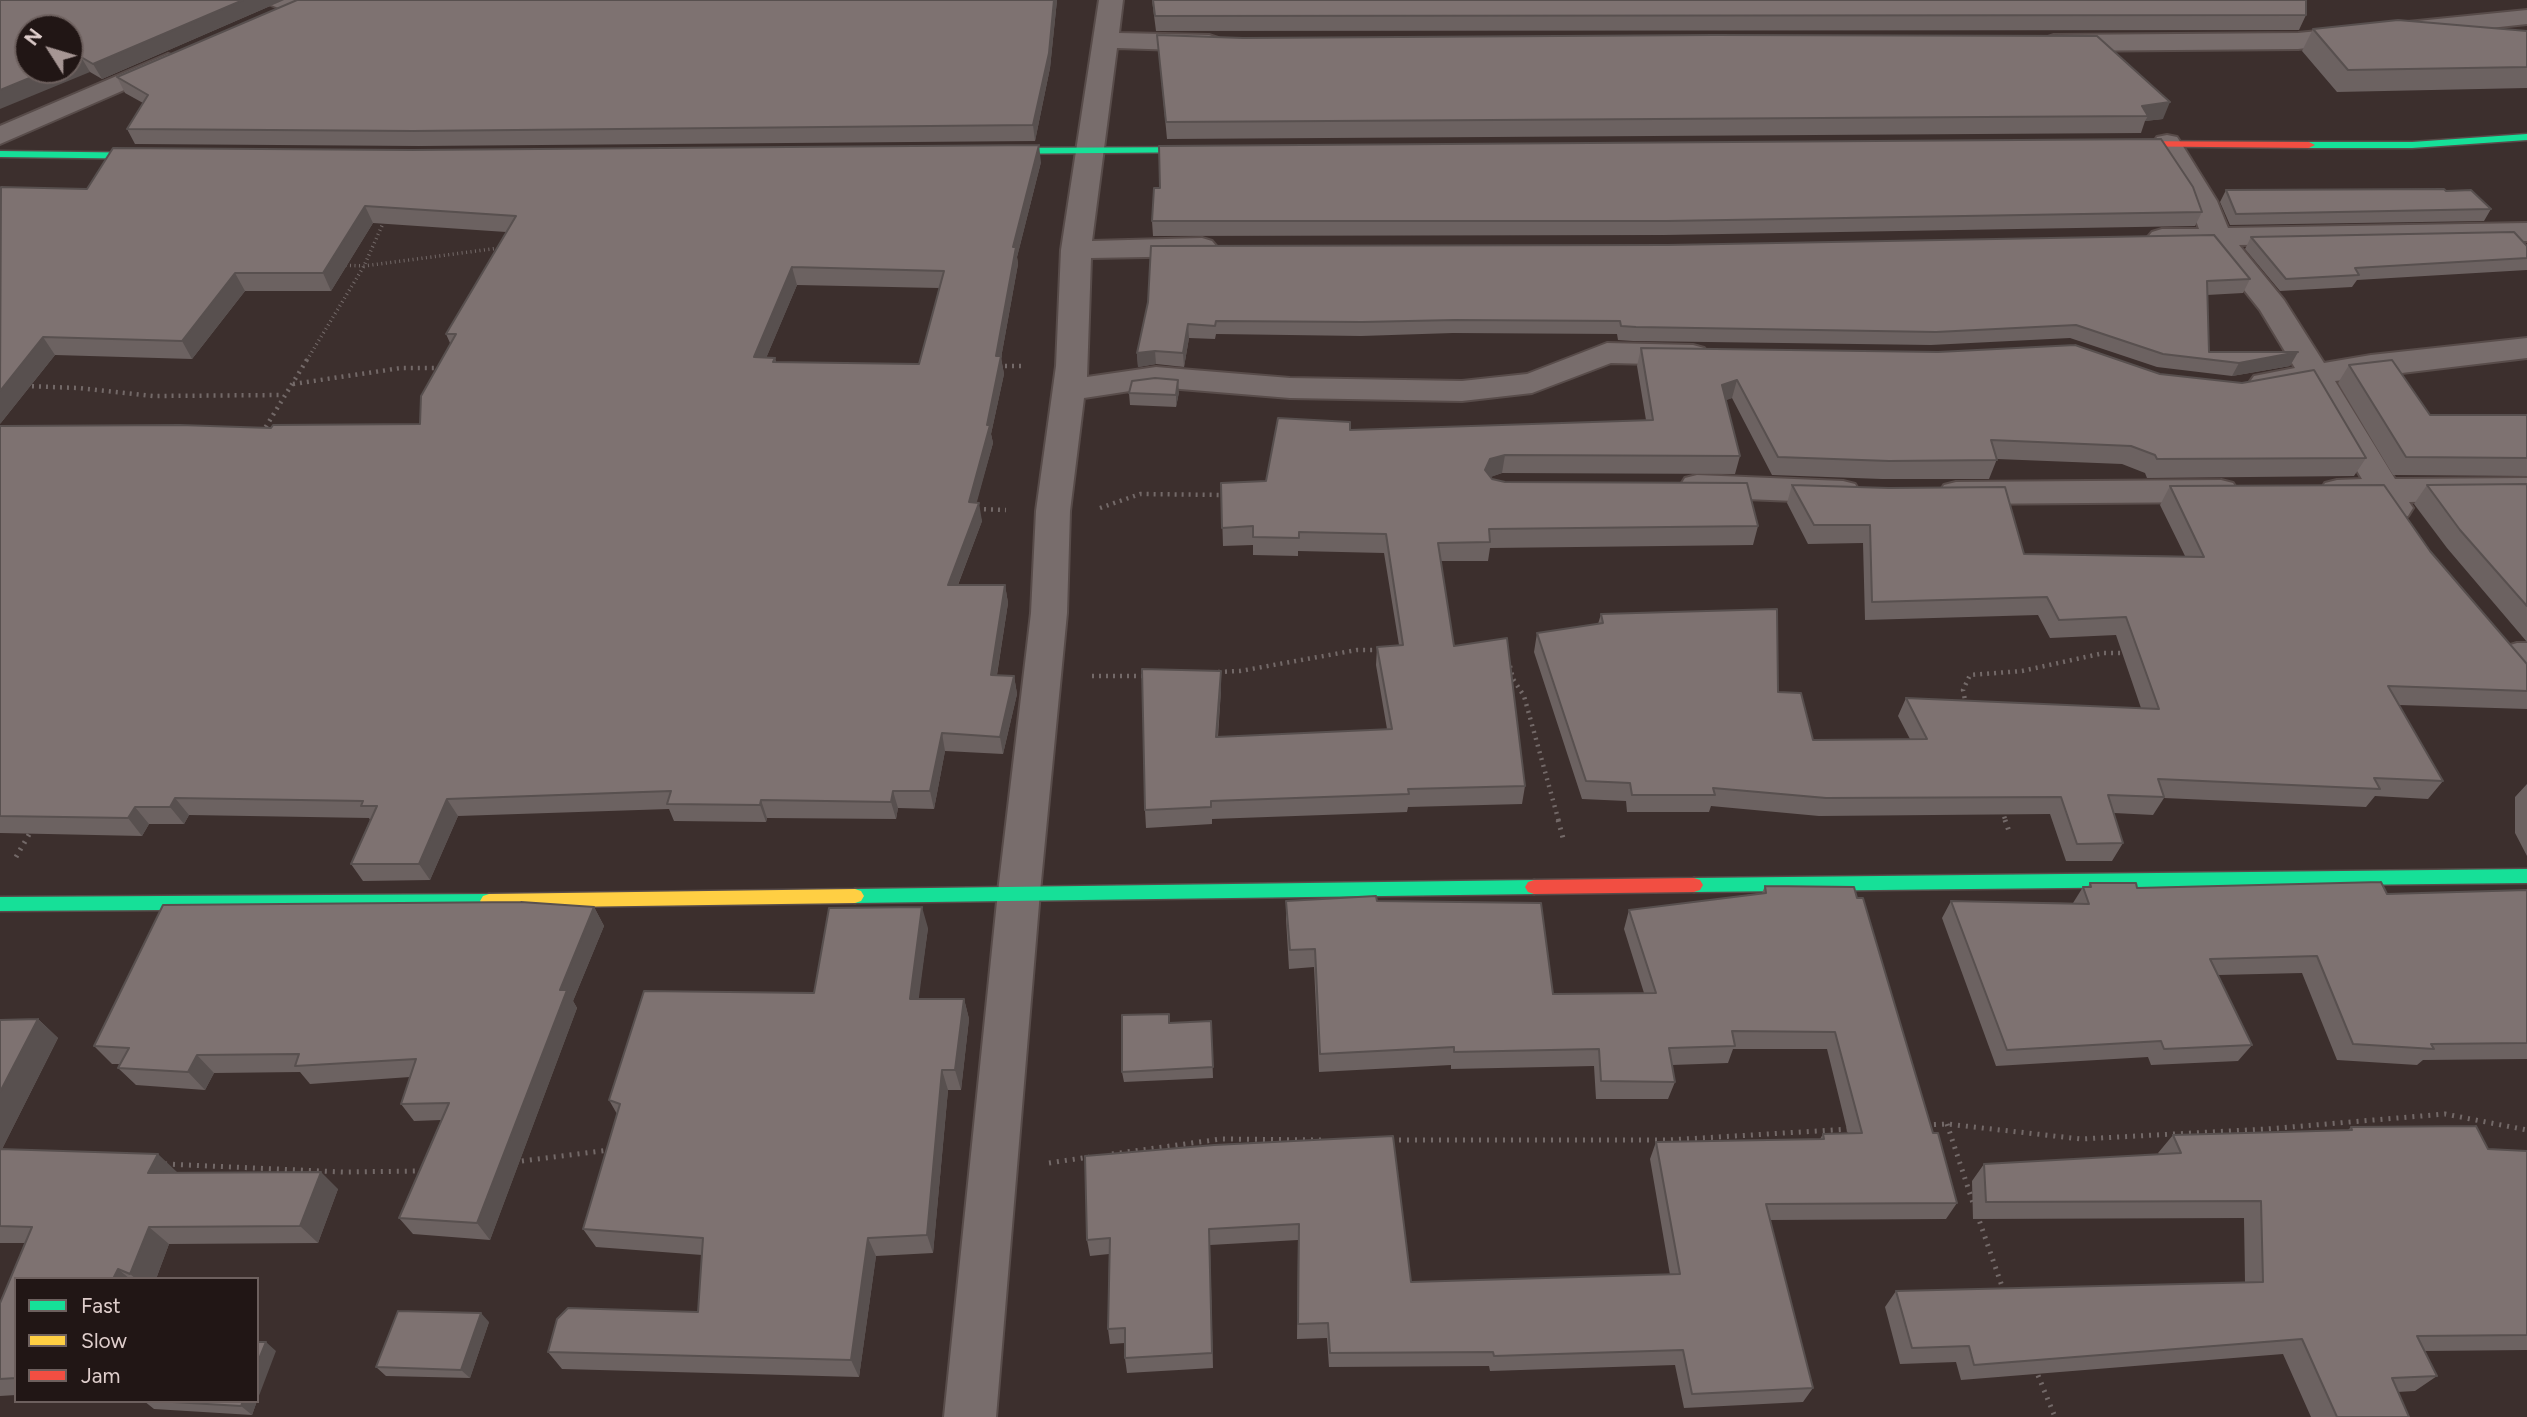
<!DOCTYPE html>
<style>
body{margin:0}
#map{position:relative;width:2527px;height:1417px;overflow:hidden;background:#3c2f2d;font-family:Figtree,sans-serif}
canvas{display:block}
.legend{position:absolute;left:14px;top:1277px;width:245px;height:126px;box-sizing:border-box;background:#211615;border:2px solid #6d605e;margin:0;padding:9px 12px;list-style:none;font-size:21px;color:#dfcecc}
.legend li{display:flex;align-items:center;gap:14px;height:35px}
.legend b{width:35px;border:2px solid #6d605e}
.north{position:absolute;left:14px;top:14px;width:70px;height:70px;box-sizing:border-box;background:#211615;border:2px solid #6d605e;border-radius:50%;rotate:307deg;font-size:19px;font-weight:700;line-height:28px;text-align:center;color:#dfcecc}
.north::after{content:'';display:block;margin:auto;width:24px;height:32px;background:#a69694;clip-path:polygon(50% 0,100% 100%,50% 72%,0 100%)}
</style>
<div id="map">
<canvas width="2527" height="1417"></canvas>
<ul class="legend">
<li><b style="height:9px;background:#16e098"></b>Fast</li>
<li><b style="height:9px;background:#ffcf43"></b>Slow</li>
<li><b style="height:9px;background:#f24e42"></b>Jam</li>
</ul>
<div class="north">N</div>
</div>
<script>
const context = document.querySelector('canvas').getContext('2d');
context.lineJoin = 'round';
function toPath(rows) {
  const path = new Path2D();
  for (const r of rows) {
    path.moveTo(r[0], r[1]);
    for (let i = 2; i < r.length; i += 2) path.lineTo(r[i], r[i + 1]);
  }
  return path;
}
function stroke(path, color, width, dash) {
  context.strokeStyle = color;
  context.lineWidth = width;
  context.lineCap = dash ? 'butt' : 'round';
  context.setLineDash(dash || []);
  context.stroke(path);
}
function paint(path, color) {
  context.fillStyle = color;
  context.fill(path, 'evenodd');
}
const pathFar2 = toPath([
 [341,265,364,266,499,248],
 [307,360,364,266,385,219]
]);
const pathFar1 = toPath([
 [998,366,1024,366],
 [293,384,401,368,440,368],
 [25,386,78,388,153,396,283,395],
 [262,433,308,358],
 [1100,508,1140,494,1226,495],
 [977,509,1006,510],
 [1510,666,1513,679,1524,696,1559,822],
 [1218,672,1240,671,1357,650,1382,650],
 [1092,676,1146,676],
 [1966,705,1963,690,1970,675,2022,671,2104,653,2127,653],
 [2002,810,2006,822]
]);
const path = toPath([
 [1558,820,1563,838],
 [2005,820,2010,834],
 [16,857,31,831],
 [1947,1124,1973,1203],
 [1926,1125,1947,1124,2081,1139,2267,1129,2445,1114,2527,1130],
 [1391,1140,1668,1140,1851,1129],
 [1112,1154,1221,1139,1326,1140],
 [514,1162,610,1150],
 [1049,1163,1089,1157],
 [165,1164,343,1172,422,1171],
 [1977,1214,2004,1292],
 [2035,1368,2055,1417]
]);
const street = toPath([
 [268,0,298,0,305,7,302,12,293,14,271,5,268,0],
 [1099,0,1123,0,1119,33,1209,35,1218,38,1222,43,1218,48,1209,51,1117,48,1092,241,1202,238,1212,241,1217,247,1212,253,1202,256,1091,258,1087,377,1156,367,1290,378,1462,381,1527,374,1607,343,1693,345,1704,348,1709,355,1704,362,1693,365,1611,363,1532,393,1462,401,1290,398,1156,387,1084,398,1070,511,1067,613,1040,892,996,1417,944,1417,998,892,1031,613,1036,511,1056,366,1061,250,1099,0],
 [2527,10,2527,24,2298,49,2054,51,2045,48,2041,43,2045,38,2054,35,2298,33,2527,10],
 [168,54,177,57,181,62,177,67,0,144,0,126,168,54],
 [2167,135,2177,137,2181,143,2217,201,2228,228,2527,223,2527,241,2239,245,2284,300,2324,363,2371,355,2527,338,2527,358,2335,381,2395,479,2527,478,2527,500,2409,502,2413,508,2408,516,2396,520,2384,516,2375,502,2337,502,2325,499,2320,491,2325,483,2337,480,2362,479,2306,386,2265,393,2254,390,2249,383,2254,376,2295,368,2260,310,2209,246,2162,247,2152,244,2147,238,2152,232,2162,229,2199,229,2189,201,2153,143,2157,137,2167,135],
 [1697,475,1843,481,1855,484,1860,492,1855,500,1843,503,1697,497,1685,494,1680,486,1685,478,1697,475],
 [2221,480,2233,483,2238,491,2233,499,2221,502,1956,504,1944,501,1939,493,1944,485,1956,482,2221,480],
 [2517,643,2527,643,2527,671,2504,667,2498,657,2504,647,2517,643]
]);
const fast = toPath([
 [2527,134,2527,140,2412,148,2309,148,2303,145,2309,142,2412,142,2527,134],
 [1212,147,1216,148,1216,152,989,154,983,151,989,148,1212,147],
 [0,151,159,153,165,156,159,159,0,157,0,151],
 [2527,869,2527,883,1694,892,1688,890,1685,885,1688,880,1694,878,2527,869],
 [1534,880,1540,882,1543,887,1540,892,1534,894,855,903,849,901,846,896,849,891,855,889,1534,880],
 [489,894,495,896,498,901,495,906,489,908,0,911,0,897,489,894]
]);
const slow = toPath([
 [855,889,861,891,864,896,861,901,855,903,489,908,483,906,480,901,483,896,489,894,855,889]
]);
const jam = toPath([
 [2113,141,2309,142,2315,145,2309,148,2109,146,2109,142,2113,141],
 [1694,878,1700,880,1703,885,1700,890,1694,892,1534,894,1528,892,1525,887,1528,882,1534,880,1694,878]
]);
const wall = toPath([
 [0,0,284,0,102,79,90,72],
 [297,0,1057,0,1050,68,1035,141,419,146,135,144,127,129,143,103,125,93,117,77],
 [1152,0,2306,0,2306,15,2299,30,1156,31],
 [2313,29,2527,31,2527,88,2337,92,2302,51],
 [1157,35,1243,38,1714,35,2163,119,2145,121,2141,133,1167,139],
 [1041,162,1017,257,1018,264,1001,358,1004,374,991,434,993,443,976,503,982,521,958,585,1005,585,1008,603,997,675,1014,676,1017,694,1003,754,945,751,934,809,898,808,896,819,767,818,766,822,674,821,669,809,458,816,430,880,363,881,351,864,370,820,369,818,189,815,184,824,149,824,142,836,0,833,0,426,271,428,420,424,450,343,446,334,506,232,373,223,331,291,245,291,192,359,55,355,0,424,87,189],
 [797,285,939,288,919,364,776,362,775,358,766,358],
 [2226,190,2446,191,2491,209,2484,221,2230,225,2220,202],
 [2202,212,2195,226,1664,235,1153,236,1152,221],
 [2251,237,2527,246,2527,270,2357,280,2352,287,2280,291,2245,249],
 [2250,279,2243,293,2207,295,2209,352,2298,352,2290,366,2232,376,2157,367,2070,338,1931,345,1633,341,1618,340,1617,334,1453,333,1361,336,1216,334,1215,339,1189,338,1184,367,1156,364,1138,367,1137,353,1148,302],
 [1641,348,2366,458,2354,476,2147,478,2145,473,2122,464,1997,459,1989,479,1882,479,1772,475,1732,398,1725,400,1740,456,1735,474,1502,473,1490,477,1492,479,1505,482,1758,526,1753,545,1490,548,1488,561,1441,561,1454,646,1525,786,1522,804,1408,807,1407,812,1212,819,1212,824,1146,828,1145,810,1221,690,1218,737,1387,729,1376,665,1377,647,1399,645,1384,553,1298,551,1298,556,1253,555,1253,545,1223,546,1221,483,1266,481,1350,430,1646,420,1637,366],
 [2349,365,2430,415,2527,415,2527,476,2393,475,2338,383],
 [1179,392,1176,407,1130,405,1129,393],
 [2527,484,2527,642,2447,548,2414,504,2427,485],
 [1792,485,2024,554,2185,556,2160,505,2170,486,2430,551,2527,664,2527,709,2399,705,2443,781,2428,799,2375,796,2366,807,2164,798,2153,815,2114,813,2123,843,2112,861,2066,861,2050,814,1819,816,1711,806,1709,812,1627,812,1626,801,1582,799,1534,652,1537,633,1598,624,1601,614,1778,692,1813,740,1910,739,1898,716,1906,698,2141,708,2116,635,2050,638,2038,615,1865,620,1863,543,1808,544,1787,503],
 [2527,784,2527,856,2515,833,2515,797],
 [2090,883,2137,888,2387,894,2527,890,2527,1059,2423,1060,2417,1065,2337,1060,2302,973,2218,975,2252,1045,2238,1061,2151,1065,2148,1057,1996,1066,1942,918,1951,901,2073,903,2083,887,2088,887],
 [1765,886,1857,898,1933,1133,1957,1203,1946,1219,1770,1220,1813,1388,1803,1402,1684,1408,1675,1365,1490,1371,1489,1366,1329,1367,1327,1338,1297,1339,1298,1240,1210,1245,1213,1368,1127,1373,1125,1358,1125,1343,1110,1344,1108,1329,1109,1254,1090,1256,1087,1240,1214,1145,1411,1282,1670,1275,1650,1159,1656,1142,1820,1139,1823,1134,1848,1134,1827,1049,1733,1049,1728,1063,1672,1065,1675,1082,1668,1099,1596,1099,1594,1066,1451,1069,1451,1065,1319,1072,1314,967,1289,969,1286,919,1286,901,1377,901,1553,994,1644,993,1624,929,1629,910,1762,893],
 [594,907,604,926,573,1001,577,1008,490,1240,413,1234,399,1218,441,1120,414,1121,401,1104,410,1077,310,1084,300,1072,214,1073,205,1090,136,1085,118,1068,119,1064,112,1064,94,1046],
 [928,928,918,999,964,999,969,1019,961,1090,948,1090,933,1253,876,1256,859,1377,562,1369,548,1352,698,1312,702,1255,596,1247,583,1229,617,1114,609,1100,814,993],
 [1169,1014,1170,1023,1211,1021,1213,1078,1124,1082,1122,1072],
 [38,1019,58,1038,2,1149,177,1172,176,1173,338,1189,318,1243,169,1244,156,1279,16,1279,16,1395,0,1396,0,1303,25,1243,0,1243,0,1020],
 [2351,1127,2488,1149,2527,1151,2527,1350,2425,1351,2437,1376,2415,1391,2397,1392,2409,1417,2311,1417,2283,1354,1961,1380,1956,1362,1900,1364,1885,1307,1896,1291,2245,1283,2244,1218,1973,1219,1972,1181,1984,1164,2159,1154,2158,1153,2173,1135,2348,1130],
 [489,1322,470,1378,386,1376,376,1367],
 [144,1401,257,1401,252,1415,154,1409]
]);
const shadedWall = toPath([
 [243,0,284,0,102,79,93,64],
 [1054,0,1057,0,1050,68,1035,141,1033,125],
 [81,57,90,72,0,109,0,90,49,70,70,70,70,61],
 [2170,102,2163,119,2145,121,2148,116,2142,106],
 [1039,145,1041,162,1017,257,1018,264,1001,358,1004,374,991,434,993,443,972,520,969,502,987,425,996,356,1013,247],
 [365,206,373,223,331,291,323,273],
 [792,267,797,285,759,375,754,357],
 [235,273,245,291,192,359,182,341],
 [1188,324,1189,338,1184,367,1183,353],
 [43,337,55,355,0,424,0,391],
 [1155,351,1156,364,1138,367,1137,353],
 [2298,352,2290,366,2232,376,2239,363],
 [1178,380,1179,392,1176,407,1176,395],
 [1737,380,1732,398,1717,404,1722,385],
 [1505,455,1502,473,1488,478,1485,470,1490,459],
 [979,503,982,521,951,603,948,585],
 [1005,585,1008,603,994,693,991,675],
 [1221,671,1221,690,1216,755,1216,737],
 [1014,676,1017,694,1003,754,1000,737],
 [942,733,945,751,934,809,930,791],
 [893,791,898,808,896,819,891,802],
 [175,798,189,815,184,824,170,807],
 [447,799,458,816,430,880,419,864],
 [761,800,767,818,766,822,760,805],
 [135,807,149,824,142,836,128,818],
 [594,907,604,926,573,1001,577,1008,490,1240,477,1223,560,990],
 [922,907,928,928,916,1020,910,999],
 [964,999,969,1019,961,1090,955,1070],
 [38,1019,58,1038,0,1153,0,1092],
 [197,1055,214,1073,205,1090,188,1072],
 [942,1070,948,1090,933,1253,927,1235],
 [158,1154,177,1172,167,1191,148,1173],
 [321,1172,338,1189,318,1243,300,1226],
 [149,1227,169,1244,156,1279,136,1279,130,1274],
 [868,1238,876,1256,859,1377,851,1360],
 [118,1269,130,1279,113,1279],
 [481,1313,489,1322,470,1378,461,1370],
 [266,1342,276,1351,257,1401,257,1364],
 [243,1401,257,1401,252,1415,241,1406]
]);
const building = toPath([
 [0,0,243,0,93,64,81,57,70,61,70,28,28,28,28,70,49,70,0,90,0,0],
 [297,0,1054,0,1049,53,1033,125,413,131,127,129,148,95,117,77,297,0],
 [1153,0,2306,0,2306,15,1155,16,1153,0],
 [2398,20,2527,31,2527,67,2348,70,2313,29,2398,20],
 [1157,35,1243,38,1714,35,2097,36,2170,102,2142,106,2148,116,1166,122,1157,35],
 [2161,139,2193,187,2202,212,1667,221,1152,221,1154,188,1160,188,1159,146,2161,139],
 [1039,145,1013,247,1016,247,996,356,1001,356,987,425,990,425,969,502,979,503,948,585,1005,585,991,675,1014,676,1000,737,942,733,930,791,893,791,891,802,761,800,760,805,667,804,671,791,447,799,419,864,351,864,377,806,361,806,363,801,175,798,170,807,135,807,128,818,0,816,0,426,180,425,271,428,273,425,420,424,421,396,456,334,446,334,516,216,365,206,323,273,235,273,182,341,43,337,0,391,1,187,87,189,113,148,412,150,1039,145],
 [792,267,944,271,919,364,773,362,775,358,754,357,792,267],
 [2444,189,2446,191,2471,190,2491,209,2236,214,2226,190,2444,189],
 [2514,232,2527,246,2527,258,2355,268,2359,275,2286,279,2251,237,2514,232],
 [2214,235,2250,279,2207,281,2209,352,2298,352,2239,363,2163,354,2076,325,1936,332,1636,327,1621,326,1620,321,1455,320,1362,322,1216,321,1215,326,1188,324,1183,353,1155,351,1137,353,1148,302,1151,246,1667,245,2214,235],
 [2075,345,2160,374,2242,383,2314,370,2366,458,2157,459,2155,455,2131,446,1991,440,1997,460,1889,461,1778,457,1737,380,1722,385,1740,456,1505,455,1490,459,1485,470,1492,479,1505,482,1747,483,1758,526,1489,529,1490,542,1438,543,1454,646,1507,638,1525,786,1408,789,1409,794,1211,801,1211,807,1145,810,1142,669,1221,671,1216,737,1392,729,1377,647,1403,645,1386,534,1299,532,1299,538,1253,537,1253,526,1222,528,1221,483,1266,481,1278,418,1350,422,1350,430,1653,420,1641,348,1938,352,2075,345],
 [2392,360,2430,415,2527,415,2527,458,2406,457,2349,365,2392,360],
 [1155,378,1178,380,1176,395,1129,393,1132,381,1155,378],
 [2527,484,2527,606,2460,530,2427,485,2527,484],
 [1792,485,1889,488,2005,487,2024,554,2204,557,2170,486,2384,485,2430,551,2527,664,2527,691,2388,686,2443,781,2374,778,2380,789,2158,779,2164,797,2108,795,2123,843,2077,844,2061,797,1826,798,1713,788,1715,795,1632,795,1630,783,1586,781,1537,633,1603,623,1601,614,1777,609,1778,692,1801,693,1813,740,1927,739,1906,698,2159,709,2126,617,2059,620,2047,597,1872,602,1870,525,1814,525,1792,485],
 [2381,882,2387,894,2527,890,2527,1043,2431,1044,2434,1049,2353,1044,2317,956,2210,959,2252,1045,2164,1049,2161,1041,2007,1050,1951,901,2089,904,2083,887,2091,887,2090,883,2136,883,2137,888,2381,882],
 [1765,886,1854,887,1857,898,1863,898,1933,1133,1938,1133,1957,1203,1766,1204,1813,1388,1692,1394,1683,1350,1494,1356,1493,1352,1330,1353,1328,1323,1298,1324,1299,1224,1209,1229,1212,1353,1125,1358,1125,1328,1108,1329,1110,1238,1087,1240,1085,1156,1214,1145,1393,1136,1411,1282,1680,1274,1656,1142,1824,1139,1823,1134,1862,1133,1835,1032,1732,1031,1735,1046,1669,1048,1675,1082,1601,1081,1599,1049,1454,1052,1454,1047,1320,1054,1315,949,1290,950,1286,901,1376,896,1377,901,1541,903,1553,994,1656,993,1629,910,1766,893,1765,886],
 [521,902,594,907,560,990,567,990,477,1223,399,1218,449,1103,401,1104,416,1059,295,1066,299,1054,197,1055,188,1072,118,1068,129,1048,94,1046,163,905,521,902],
 [922,907,910,999,964,999,955,1070,942,1070,927,1235,868,1238,851,1360,548,1352,557,1319,568,1308,698,1312,703,1238,583,1229,620,1104,609,1100,644,991,814,993,829,908,922,907],
 [1169,1014,1169,1023,1211,1021,1213,1067,1122,1072,1122,1015,1169,1014],
 [38,1019,0,1092,0,1020,38,1019],
 [2476,1126,2488,1149,2527,1151,2527,1335,2417,1336,2437,1376,2392,1378,2409,1417,2337,1417,2302,1339,1974,1365,1969,1346,1912,1348,1896,1291,2263,1282,2261,1201,1986,1202,1984,1164,2181,1153,2173,1135,2352,1130,2351,1127,2476,1126],
 [0,1149,158,1154,148,1173,321,1172,300,1226,149,1227,130,1274,118,1269,113,1279,16,1279,16,1378,0,1379,0,1303,32,1227,0,1226,0,1149],
 [398,1311,481,1313,461,1370,376,1367,398,1311],
 [257,1342,266,1342,257,1364,257,1342],
 [156,1401,243,1401,241,1406,156,1401]
]);
stroke(street, '#584c4a', 4);
stroke(fast, '#584c4a', 3);
stroke(slow, '#584c4a', 3);
stroke(jam, '#584c4a', 3);
stroke(pathFar2, '#736968', 3.5, [1, 3.5]);
stroke(pathFar1, '#736968', 4.5, [2, 5]);
stroke(path, '#736968', 5, [2, 6]);
paint(street, '#786d6c');
paint(fast, '#16e098');
paint(slow, '#ffcf43');
paint(jam, '#f24e42');
paint(wall, '#6c6261');
paint(shadedWall, '#58504f');
paint(building, '#7e7271');
stroke(building, '#58504f', 2);
</script>
